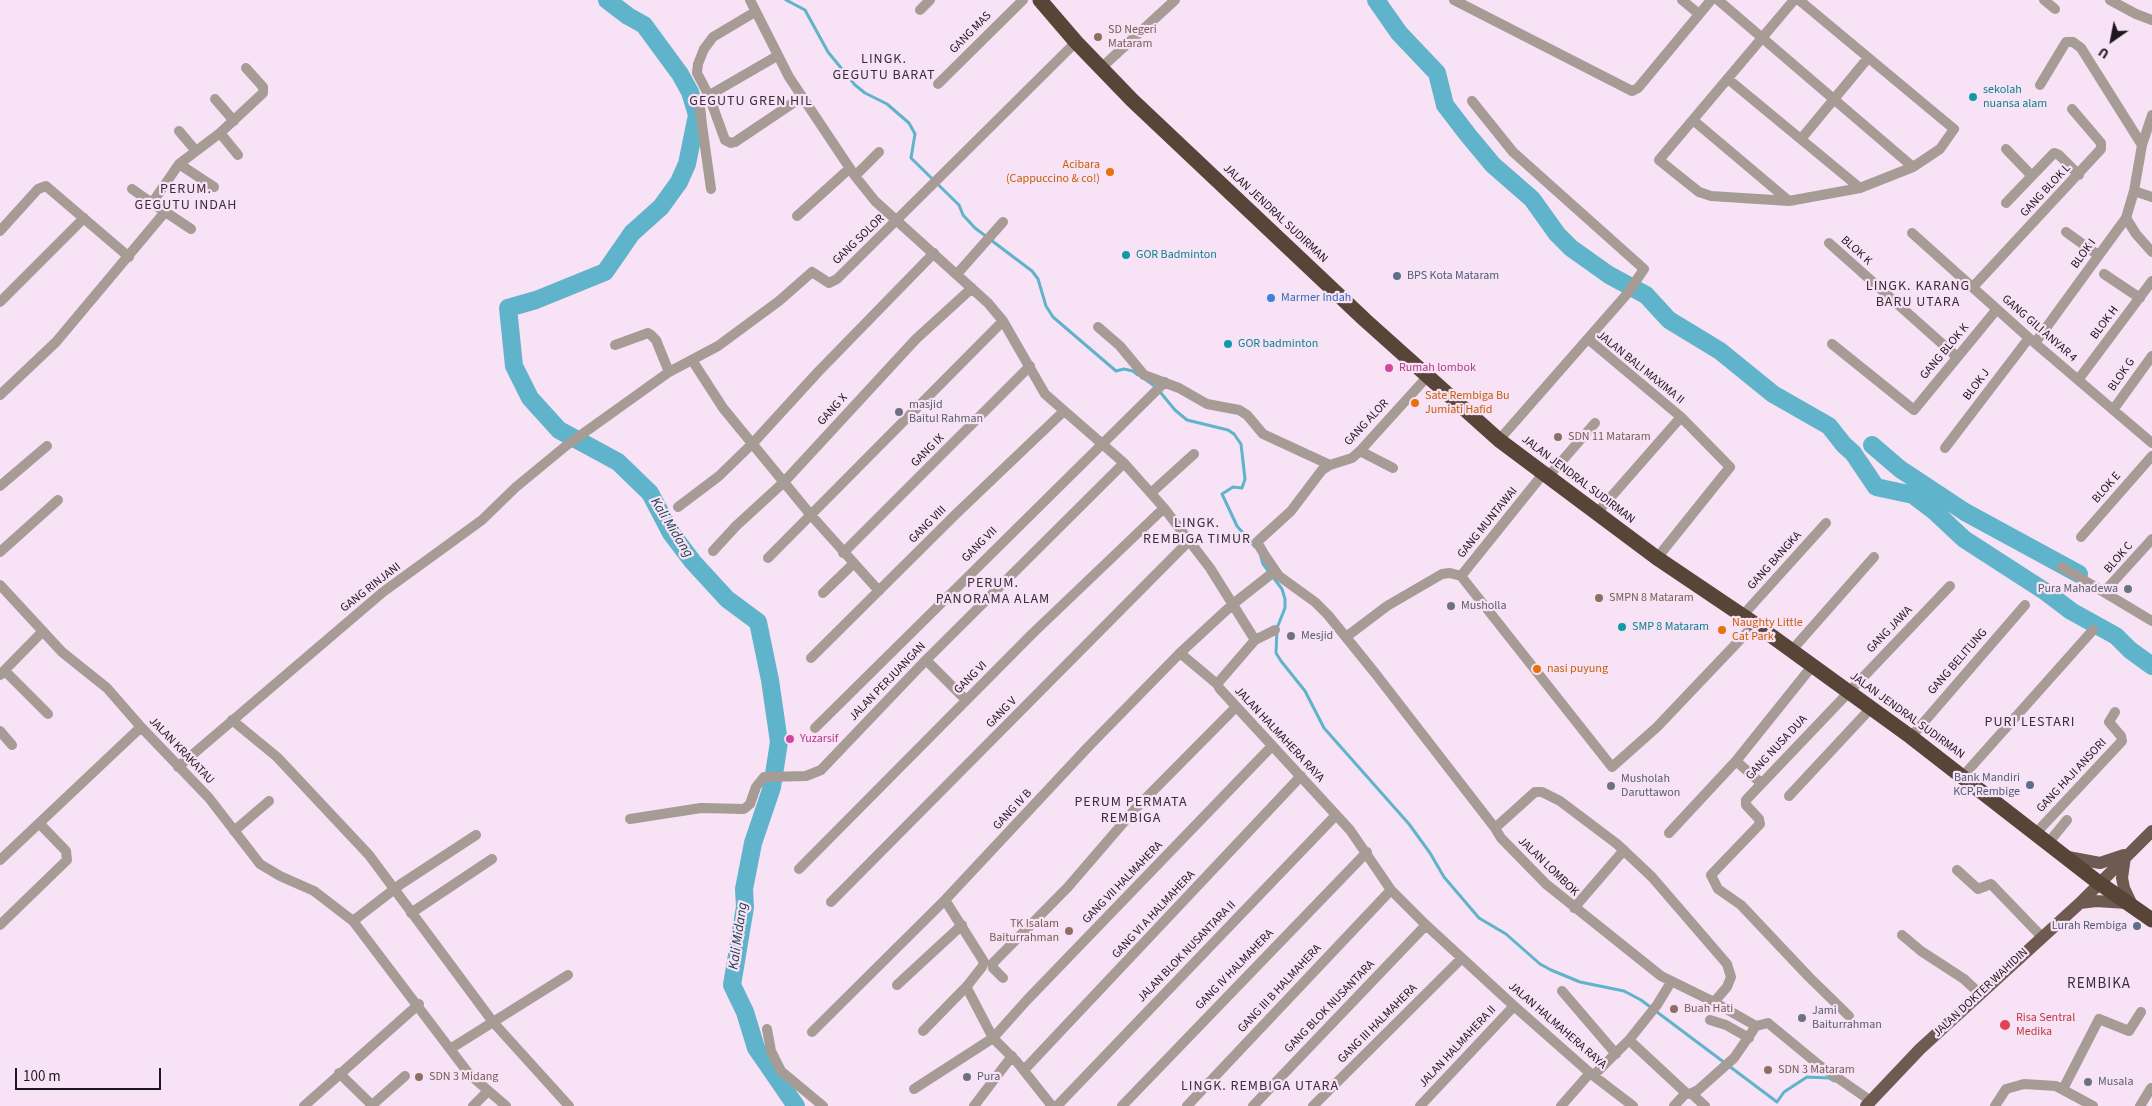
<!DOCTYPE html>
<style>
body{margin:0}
#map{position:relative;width:2152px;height:1106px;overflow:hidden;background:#f8e2f6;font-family:"Source Sans 3",sans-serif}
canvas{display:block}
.north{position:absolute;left:2087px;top:15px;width:50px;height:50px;-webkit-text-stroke:4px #f8e2f6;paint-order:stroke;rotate:213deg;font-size:14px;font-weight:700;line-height:20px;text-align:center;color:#1e161d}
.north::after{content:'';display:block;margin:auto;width:18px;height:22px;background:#1e161d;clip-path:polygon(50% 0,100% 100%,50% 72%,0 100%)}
.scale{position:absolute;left:15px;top:1068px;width:146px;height:22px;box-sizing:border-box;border:2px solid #1e161d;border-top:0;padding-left:6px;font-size:15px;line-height:18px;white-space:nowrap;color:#1e161d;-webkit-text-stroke:4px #f8e2f6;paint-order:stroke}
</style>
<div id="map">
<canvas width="2152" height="1106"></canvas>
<div class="north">U</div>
<div class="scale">100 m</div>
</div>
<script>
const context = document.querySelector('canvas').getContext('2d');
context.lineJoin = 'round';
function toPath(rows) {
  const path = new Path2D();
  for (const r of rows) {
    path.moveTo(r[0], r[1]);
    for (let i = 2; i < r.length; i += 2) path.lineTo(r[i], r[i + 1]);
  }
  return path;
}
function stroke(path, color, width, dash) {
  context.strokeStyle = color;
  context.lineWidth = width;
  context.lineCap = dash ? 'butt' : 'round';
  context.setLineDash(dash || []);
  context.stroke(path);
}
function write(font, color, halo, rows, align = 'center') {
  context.font = font + ' "Source Sans 3",sans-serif';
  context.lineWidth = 4.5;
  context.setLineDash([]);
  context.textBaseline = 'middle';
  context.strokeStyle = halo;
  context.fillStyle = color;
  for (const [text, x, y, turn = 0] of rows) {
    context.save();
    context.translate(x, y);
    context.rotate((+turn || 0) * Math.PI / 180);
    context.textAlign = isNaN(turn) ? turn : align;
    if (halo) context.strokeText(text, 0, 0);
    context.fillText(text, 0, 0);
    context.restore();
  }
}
const stream = toPath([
 [786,0,805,10,828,52,855,85,865,93,887,104,909,123,915,134,911,158,959,205,963,215,975,228,1032,271,1038,279,1046,306,1053,317,1116,371,1124,369,1133,371,1138,375],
 [1146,380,1156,387,1175,410,1187,420,1228,430,1234,434,1241,444,1245,479,1242,488,1233,487,1222,494,1237,526,1255,547],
 [1261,557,1263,564,1282,589,1285,599,1285,608,1277,628,1276,653,1281,661,1305,691,1324,728,1409,824,1430,853,1444,877,1479,918,1506,934,1540,964,1551,970,1580,982,1624,991,1641,1000,1777,1102,1784,1092,1807,1077,1829,1078,1834,1081]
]);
const river = toPath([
 [607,0,628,16,644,25,680,74,690,92,697,115,687,164,679,182,661,207,632,233,605,272,536,300,508,308,514,366,530,398,559,430,618,462,650,493,671,533,693,562,727,599,758,622,770,680,779,742,772,787,753,843,744,889,745,907,732,985,745,1012,756,1048,796,1106],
 [1376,0,1399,33,1437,73,1445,105,1468,135,1493,165,1532,199,1557,234,1571,248,1609,275,1646,295,1669,320,1720,351,1773,394,1829,426,1844,445,1853,453,1876,487,1913,495,1933,510,1964,539,2046,592,2071,611,2116,636,2130,650,2152,666],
 [1872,445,1900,469,1965,512,2079,574]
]);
const minor = toPath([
 [750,0,789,77,855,176,875,201,988,303,1003,321,1045,394,1124,463,1164,508,1210,568,1255,640,1217,684,1220,689,1350,830,1391,890,1426,925,1514,1006,1590,1073,1633,1106],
 [1454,0,1632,91,1638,88,1711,0],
 [1682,0,1699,14],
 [1718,0,1913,167],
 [1794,0,1659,160,1699,192,1711,196,1789,201,1860,188,1913,167,1940,149,1954,129,1799,0],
 [2044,0,2055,9],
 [2110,0,2136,14,2152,20],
 [920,10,930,0],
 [755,12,713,37,704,49,698,64,697,73,709,96,725,140,731,143,735,142,802,97],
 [1101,68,1175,0],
 [1728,79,1860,188],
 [938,84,1023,0],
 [2040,85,2066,42,2073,42,2081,48,2142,145],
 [215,99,234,121],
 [1472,101,1513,152,1644,269,1627,294,1499,440],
 [1693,120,1789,201],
 [179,131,196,151],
 [220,133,238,155],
 [1801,139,1868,58],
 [2006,149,2032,176],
 [179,164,220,133,263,93,263,87,246,68],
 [855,176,879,152],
 [132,189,152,203],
 [711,189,702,125,700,107,701,100,777,56],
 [2134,191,2152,197],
 [2006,203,2054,153,2059,155,2079,175],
 [797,216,850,168],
 [2126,218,2136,234,2152,252],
 [191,229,152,203,179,164,214,187],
 [0,231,38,189,46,186,129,257],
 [2066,232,2098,255],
 [1912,233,2029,338,2152,443],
 [1829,243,1957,357],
 [957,274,1003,222],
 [2104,274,2140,298],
 [1973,287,2101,149,2101,143,2072,109],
 [0,302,84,218],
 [1098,327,1120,346,1144,375,1179,388,1207,404,1239,410,1247,415,1263,434,1330,465],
 [1588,339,1681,417,1596,514],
 [2035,343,2126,218,2134,191,2142,145,2152,115],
 [1832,344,1914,410,1997,309],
 [615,345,648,333,651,335,656,340,669,372],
 [692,360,723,408,810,514,879,591],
 [1427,377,1360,451,1352,458,1330,465,1322,470,1291,511,1257,542,1264,554,1279,576,1315,602,1328,615,1375,673,1495,828,1501,838,1546,884,1661,976,1714,1002,1756,1026,1768,1023,1819,1065,1871,1101],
 [2078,380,2152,281],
 [0,395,56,342,165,212],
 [2113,410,2152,356],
 [1945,448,2029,338],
 [1360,451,1393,468],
 [1547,478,1595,423],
 [0,486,47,446],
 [1151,493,1194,454],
 [678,507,719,476,753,443,818,372,934,253],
 [2081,537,2152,456],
 [713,551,736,526,784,482,916,339,972,288],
 [0,552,58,500],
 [843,553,1030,366],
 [768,558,1003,321],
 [1657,558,1730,467,1681,417],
 [2062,567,2152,621],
 [1461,576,1612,767,1657,727,1755,624],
 [1461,576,1543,474],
 [0,585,62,652,107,688,141,727,209,798,260,864,280,876,314,891,353,921,469,1074,506,1106],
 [2104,592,2152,539],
 [823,593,853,564],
 [1743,615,1826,523],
 [1346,637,1387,606,1442,574,1450,573,1461,576],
 [1255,640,1275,630],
 [1792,650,1874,557],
 [1180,653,1217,684],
 [811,658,957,513,1064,411],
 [926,660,966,700],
 [5,671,48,714],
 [0,675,43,631],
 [232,720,277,757,369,855,493,1022,569,1106],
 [815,728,1165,382],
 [0,731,12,745],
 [1911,737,2025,605],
 [1736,761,1761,783],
 [178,767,383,592,482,520,516,487,567,445,669,372,718,346,779,301,812,272,829,283,837,279,1076,42],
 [1963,776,2093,630],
 [1789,796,1871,708],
 [630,819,701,808,744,809,750,804,756,787,764,777,806,776,821,770,926,660,1124,463],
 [1495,828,1535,792,1542,792,1560,801,1617,844,1652,877,1727,964,1731,977,1727,987,1714,1002],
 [234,831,269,801],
 [1669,833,1736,761,1813,665],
 [2036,833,2122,741,2121,736,2109,722,2115,712],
 [2049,842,2067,820],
 [0,860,141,727],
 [799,869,1032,634,1164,508],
 [1957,870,1978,889,1991,884,2042,937],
 [945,900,984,962,982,967,967,986,968,990,993,1038,1017,1062,1052,1106],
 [831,902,1190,540],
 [1574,908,1624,850],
 [411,913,492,859],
 [353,921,401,884,476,835],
 [0,925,67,860,66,851,39,823],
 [1902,935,1921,951,1964,979,1980,994],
 [1003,978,993,968,993,963,1068,887,1136,808,1236,707],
 [897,985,962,925],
 [1562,991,1616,1054],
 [1849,1016,1809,977,1741,905,1718,889,1711,875,1760,824,1759,819,1746,805,1746,800,1950,586],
 [1710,1020,1726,1025,1749,1038],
 [767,1029,771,1051,781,1071,823,1106],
 [923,1031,967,986],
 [812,1032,945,900,1090,745,1180,653,1233,604,1275,571],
 [1629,1040,1686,1093,1674,1106],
 [450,1049,568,975],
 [1024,1070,1301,776],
 [339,1073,373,1106],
 [1594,1075,1629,1040,1657,1005,1671,982],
 [914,1089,993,1038,1027,1000,1272,746],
 [2063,1089,2099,1019,2129,1031,2141,1012],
 [1686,1093,1690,1094,1698,1090,1734,1058,1756,1026],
 [1692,1094,1705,1106],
 [304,1106,419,1004],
 [371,1106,405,1076],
 [473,1106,488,1091],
 [974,1106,1012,1056],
 [1057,1106,1336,815],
 [1122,1106,1367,852],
 [1187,1106,1391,890],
 [1253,1106,1426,925],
 [1313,1106,1461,959],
 [1420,1106,1514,1006],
 [1561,1106,1590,1073],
 [1995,1106,2006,1089,2024,1084,2056,1086,2093,1106],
 [2140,1106,2151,1088]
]);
const major = toPath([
 [2068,857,2100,863,2124,855],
 [2125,857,2122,878,2124,888,2133,907],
 [2080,903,2096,901,2127,903],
 [1866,1106,1920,1049,2080,903,2152,831]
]);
const highway = toPath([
 [1040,0,1076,42,1132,100,1365,320,1499,440,1657,558,1755,624,1911,737,2099,883,2152,920]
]);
const markers = [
 [1098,37,5,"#8d6e63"],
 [1973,97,5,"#0f9aa8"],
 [1110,172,5,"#e8710a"],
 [1126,255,5,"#0f9aa8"],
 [1397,276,5,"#5c6f8a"],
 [1271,298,5,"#3f7fe0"],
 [1228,344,5,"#0f9aa8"],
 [1389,368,5,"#d1479c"],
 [1415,403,5,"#e8710a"],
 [899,412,5,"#6b7280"],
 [1558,437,5,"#8d6e63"],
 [2128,589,5,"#6b7280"],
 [1599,598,5,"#8d6e63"],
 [1451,606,5,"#6b7280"],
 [1622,627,5,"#0f9aa8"],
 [1722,630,5,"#e8710a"],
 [1291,636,5,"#6b7280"],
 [1537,669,5,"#e8710a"],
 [790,739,5,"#d1479c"],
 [2030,785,5,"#5c6f8a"],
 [1611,786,5,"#6b7280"],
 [2137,926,5,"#5c6f8a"],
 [1069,931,5,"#8d6e63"],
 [1674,1009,5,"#8d6e63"],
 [1802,1018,5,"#6b7280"],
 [2005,1025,6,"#e0444e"],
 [1768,1070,5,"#8d6e63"],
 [419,1077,5,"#8d6e63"],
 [967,1077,5,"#6b7280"],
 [2088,1082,5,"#6b7280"]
];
const educationNames = [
 ["SD Negeri",1108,30],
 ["Mataram",1108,44],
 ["SDN 11 Mataram",1568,437],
 ["SMPN 8 Mataram",1609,598],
 ["TK Isalam",1059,924,"right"],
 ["Baiturrahman",1059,938,"right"],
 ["Buah Hati",1684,1009],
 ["SDN 3 Mataram",1778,1070],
 ["SDN 3 Midang",429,1077]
];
const streetNames = [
 ["GANG MAS",971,33,-45],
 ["GANG BLOK L",2046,191,-47],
 ["JALAN JENDRAL SUDIRMAN",1275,214,43],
 ["GANG SOLOR",859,240,-44],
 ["BLOK K",1856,251,42],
 ["BLOK I",2084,254,-54],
 ["BLOK H",2105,323,-53],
 ["GANG GILI ANYAR 4",2039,329,41],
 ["GANG BLOK K",1945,352,-50],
 ["JALAN BALI MAXIMA II",1640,368,39],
 ["BLOK G",2122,375,-55],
 ["BLOK J",1977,385,-53],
 ["GANG X",833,410,-48],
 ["GANG ALOR",1367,423,-47],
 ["GANG IX",928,451,-45],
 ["JALAN JENDRAL SUDIRMAN",1578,480,37],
 ["BLOK E",2107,488,-49],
 ["GANG MUNTAWAI",1488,523,-51],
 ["GANG VIII",928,525,-45],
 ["GANG VII",980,545,-45],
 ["BLOK C",2119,558,-49],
 ["GANG BANGKA",1775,561,-48],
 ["GANG RINJANI",371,588,-38],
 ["GANG JAWA",1890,630,-46],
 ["GANG BELITUNG",1958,662,-49],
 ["GANG VI",971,678,-45],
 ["JALAN PERJUANGAN",888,682,-46],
 ["GANG V",1002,713,-46],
 ["JALAN JENDRAL SUDIRMAN",1907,716,36],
 ["JALAN HALMAHERA RAYA",1279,735,47],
 ["GANG NUSA DUA",1777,748,-47],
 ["JALAN KRAKATAU",181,751,46],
 ["GANG HAJI ANSORI",2072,776,-47],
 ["GANG IV B",1013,810,-47],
 ["JALAN LOMBOK",1548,867,44],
 ["GANG VII HALMAHERA",1123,883,-46],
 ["GANG VI A HALMAHERA",1154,915,-47],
 ["JALAN BLOK NUSANTARA II",1187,952,-46],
 ["GANG IV HALMAHERA",1235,970,-46],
 ["GANG III B HALMAHERA",1280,989,-47],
 ["JALAN DOKTER WAHIDIN",1981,993,-43],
 ["GANG BLOK NUSANTARA",1330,1007,-46],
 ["GANG III HALMAHERA",1378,1024,-45],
 ["JALAN HALMAHERA RAYA",1557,1026,41],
 ["JALAN HALMAHERA II",1458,1047,-47]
];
const cultureNames = [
 ["sekolah",1983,90],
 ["nuansa alam",1983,104],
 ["GOR Badminton",1136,255],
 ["GOR badminton",1238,344],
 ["SMP 8 Mataram",1632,627]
];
const foodNames = [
 ["Acibara",1100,165,"right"],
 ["(Cappuccino & co!)",1100,179,"right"],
 ["Sate Rembiga Bu",1425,396],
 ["Jumiati Hafid",1425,410],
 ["Naughty Little",1732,623],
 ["Cat Park",1732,637],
 ["nasi puyung",1547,669]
];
const serviceNames = [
 ["BPS Kota Mataram",1407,276,"left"],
 ["Bank Mandiri",2020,778],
 ["KCP Rembige",2020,792],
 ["Lurah Rembiga",2127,926]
];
const shopNames = [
 ["Marmer Indah",1281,298]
];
const hotelNames = [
 ["Rumah lombok",1399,368],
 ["Yuzarsif",800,739]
];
const worshipNames = [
 ["masjid",909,405],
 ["Baitul Rahman",909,419],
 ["Pura Mahadewa",2118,589,"right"],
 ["Musholla",1461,606],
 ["Mesjid",1301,636],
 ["Musholah",1621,779],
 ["Daruttawon",1621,793],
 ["Jami",1812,1011],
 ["Baiturrahman",1812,1025],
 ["Pura",977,1077],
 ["Musala",2098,1082]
];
const healthNames = [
 ["Risa Sentral",2016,1018],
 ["Medika",2016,1032]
];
const neighbourhoodNames = [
 ["LINGK.",884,60],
 ["GEGUTU BARAT",884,76],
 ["GEGUTU GREN HIL",751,102],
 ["PERUM.",186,190],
 ["GEGUTU INDAH",186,206],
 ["LINGK. KARANG",1918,287],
 ["BARU UTARA",1918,303],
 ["LINGK.",1197,524],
 ["REMBIGA TIMUR",1197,540],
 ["PERUM.",993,584],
 ["PANORAMA ALAM",993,600],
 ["PURI LESTARI",2030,723],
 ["PERUM PERMATA",1131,803],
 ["REMBIGA",1131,819],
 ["LINGK. REMBIGA UTARA",1260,1087]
];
const waterNames = [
 ["Kali Midang",671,528,58],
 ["Kali Midang",739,936,-82]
];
const quarterNames = [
 ["REMBIKA",2099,985]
];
stroke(stream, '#5fb3ca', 3);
stroke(river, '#5fb3ca', 18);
stroke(minor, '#a69b95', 10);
stroke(major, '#6e5a50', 12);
stroke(highway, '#594438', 15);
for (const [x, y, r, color] of markers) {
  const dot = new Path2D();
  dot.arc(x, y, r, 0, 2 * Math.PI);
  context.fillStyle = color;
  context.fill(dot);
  stroke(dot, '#f8e2f6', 2);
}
write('12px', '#785e54', '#f8e2f6', educationNames, 'left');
write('12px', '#1e161d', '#f8e2f6', streetNames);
write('12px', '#0d838f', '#f8e2f6', cultureNames, 'left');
write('12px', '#c56008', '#f8e2f6', foodNames, 'left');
write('12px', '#4e5e75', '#f8e2f6', serviceNames, 'right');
write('12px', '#366cbe', '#f8e2f6', shopNames, 'left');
write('12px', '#b23c85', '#f8e2f6', hotelNames, 'left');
write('12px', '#5b616d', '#f8e2f6', worshipNames, 'left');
write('12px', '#be3a42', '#f8e2f6', healthNames, 'left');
context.letterSpacing = '1px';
write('14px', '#3d2c3c', '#f8e2f6', neighbourhoodNames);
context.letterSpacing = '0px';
write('italic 14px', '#1a414b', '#f8e2f6', waterNames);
context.letterSpacing = '1px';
write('15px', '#3d2c3c', '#f8e2f6', quarterNames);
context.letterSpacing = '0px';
</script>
